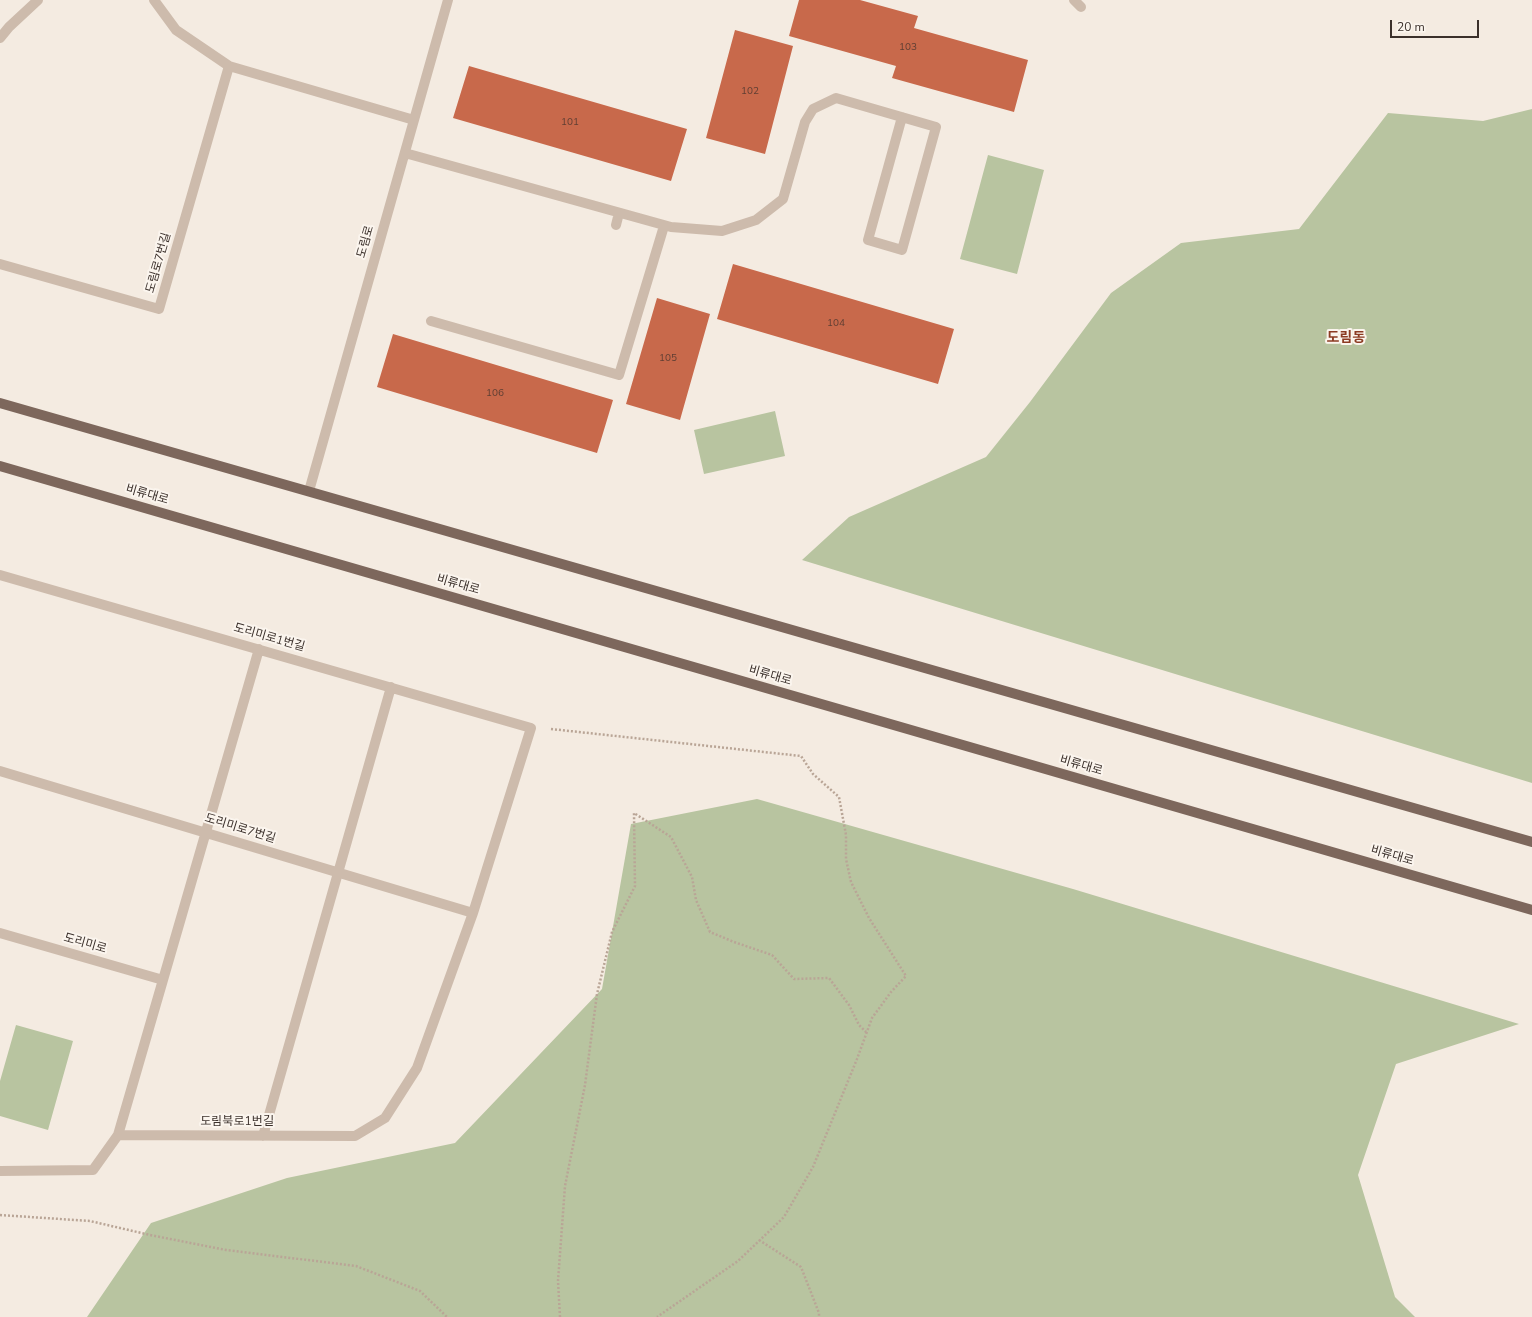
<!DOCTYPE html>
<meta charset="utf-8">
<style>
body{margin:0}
#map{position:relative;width:1532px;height:1317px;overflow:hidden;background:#f4ebe1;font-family:"Nunito Sans",sans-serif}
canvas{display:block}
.scale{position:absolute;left:1390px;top:20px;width:89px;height:18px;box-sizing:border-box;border:2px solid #3b302b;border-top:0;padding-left:5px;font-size:12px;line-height:14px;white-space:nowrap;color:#3b302b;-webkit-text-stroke:3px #fbf5ee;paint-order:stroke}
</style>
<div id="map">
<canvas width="1532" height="1317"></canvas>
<div class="scale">20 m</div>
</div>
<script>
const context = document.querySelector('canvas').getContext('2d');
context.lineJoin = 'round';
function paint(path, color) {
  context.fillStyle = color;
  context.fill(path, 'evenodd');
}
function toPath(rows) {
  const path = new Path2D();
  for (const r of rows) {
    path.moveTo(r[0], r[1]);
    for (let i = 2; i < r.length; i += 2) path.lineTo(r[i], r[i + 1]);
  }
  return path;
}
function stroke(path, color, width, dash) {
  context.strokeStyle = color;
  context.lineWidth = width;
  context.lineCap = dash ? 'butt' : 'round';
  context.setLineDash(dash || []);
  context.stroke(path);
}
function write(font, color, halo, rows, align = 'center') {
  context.font = font + ' "Nunito Sans","Noto Sans KR",sans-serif';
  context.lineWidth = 4;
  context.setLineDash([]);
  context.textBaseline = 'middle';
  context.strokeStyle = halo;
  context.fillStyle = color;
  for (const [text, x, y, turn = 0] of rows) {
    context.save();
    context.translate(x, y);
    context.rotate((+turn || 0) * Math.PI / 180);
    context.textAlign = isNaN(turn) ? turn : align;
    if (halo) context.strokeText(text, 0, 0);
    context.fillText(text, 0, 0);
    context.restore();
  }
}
const green = toPath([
 [1532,109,1532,783,802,560,849,517,986,457,1030,402,1111,293,1181,243,1299,229,1388,113,1483,121],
 [988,155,1044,170,1017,274,960,259],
 [775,411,785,456,704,474,694,430],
 [757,799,1073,889,1519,1024,1396,1064,1358,1175,1395,1297,1415,1317,87,1317,151,1223,287,1178,455,1143,602,989,631,824],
 [16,1025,73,1041,48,1130,0,1116,0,1081]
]);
const building = toPath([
 [799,0,860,0,918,16,914,28,1028,60,1014,112,892,78,896,66,789,36],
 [735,30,793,46,765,154,706,138],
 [469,66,687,129,671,181,453,118],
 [733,264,954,329,938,384,717,319],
 [657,298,710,314,680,420,626,404],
 [393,334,613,400,597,453,377,387]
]);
const path = toPath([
 [551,729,801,756,813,774,839,797,846,835,846,859,851,882,869,918,906,976,891,992,872,1018,857,1059,813,1167,784,1217,738,1261,657,1317],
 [0,1215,90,1221,150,1235,226,1250,356,1266,420,1291,447,1317],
 [759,1240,801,1267,819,1313,819,1317],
 [560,1317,558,1281,565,1186,585,1085,597,994,612,932,635,886,634,813,671,837,692,877,696,900,710,932,734,942,772,955,794,979,829,978,849,1005,859,1025,866,1032]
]);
const minor = toPath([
 [154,0,176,30,229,66,414,120],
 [1074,0,1081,7],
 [0,38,9,27,38,0],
 [405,153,671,227,722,231,756,220,783,199,805,122,813,109,836,98,936,127,902,250,868,240,902,117],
 [616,225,619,213],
 [0,264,159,309,229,66],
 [431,321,619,375,664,226],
 [309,491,448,0],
 [0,575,531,728,473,913,417,1068,385,1118,355,1136,118,1135],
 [0,771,473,913],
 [0,933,163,980],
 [263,1136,391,687],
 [0,1171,93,1170,118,1135,259,649]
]);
const major = toPath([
 [0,403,1532,842],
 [0,466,1532,910]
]);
const numberNames = [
 ["103",908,48],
 ["102",750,92],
 ["101",570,123],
 ["104",836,324],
 ["105",668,359],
 ["106",495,394]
];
const streetNames = [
 ["도림로",366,242,-74],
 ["도림로7번길",159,263,-74],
 ["비류대로",147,495,16],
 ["비류대로",458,585,16],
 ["도리미로1번길",269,638,16],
 ["비류대로",770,676,16],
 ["비류대로",1081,766,16],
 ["도리미로7번길",240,829,17],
 ["비류대로",1392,856,16],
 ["도리미로",85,944,16],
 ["도림북로1번길",237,1122]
];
const quarterNames = [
 ["도림동",1346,339]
];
paint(green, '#b8c4a0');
paint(building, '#c8694b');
stroke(path, '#b9a596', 2.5, [2, 2]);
stroke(minor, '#cdbbac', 10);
stroke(major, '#7d675c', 10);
write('10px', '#5e3e33', null, numberNames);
write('12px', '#3b302b', '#fbf5ee', streetNames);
write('bold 14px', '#8c3b22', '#fbf5ee', quarterNames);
</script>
